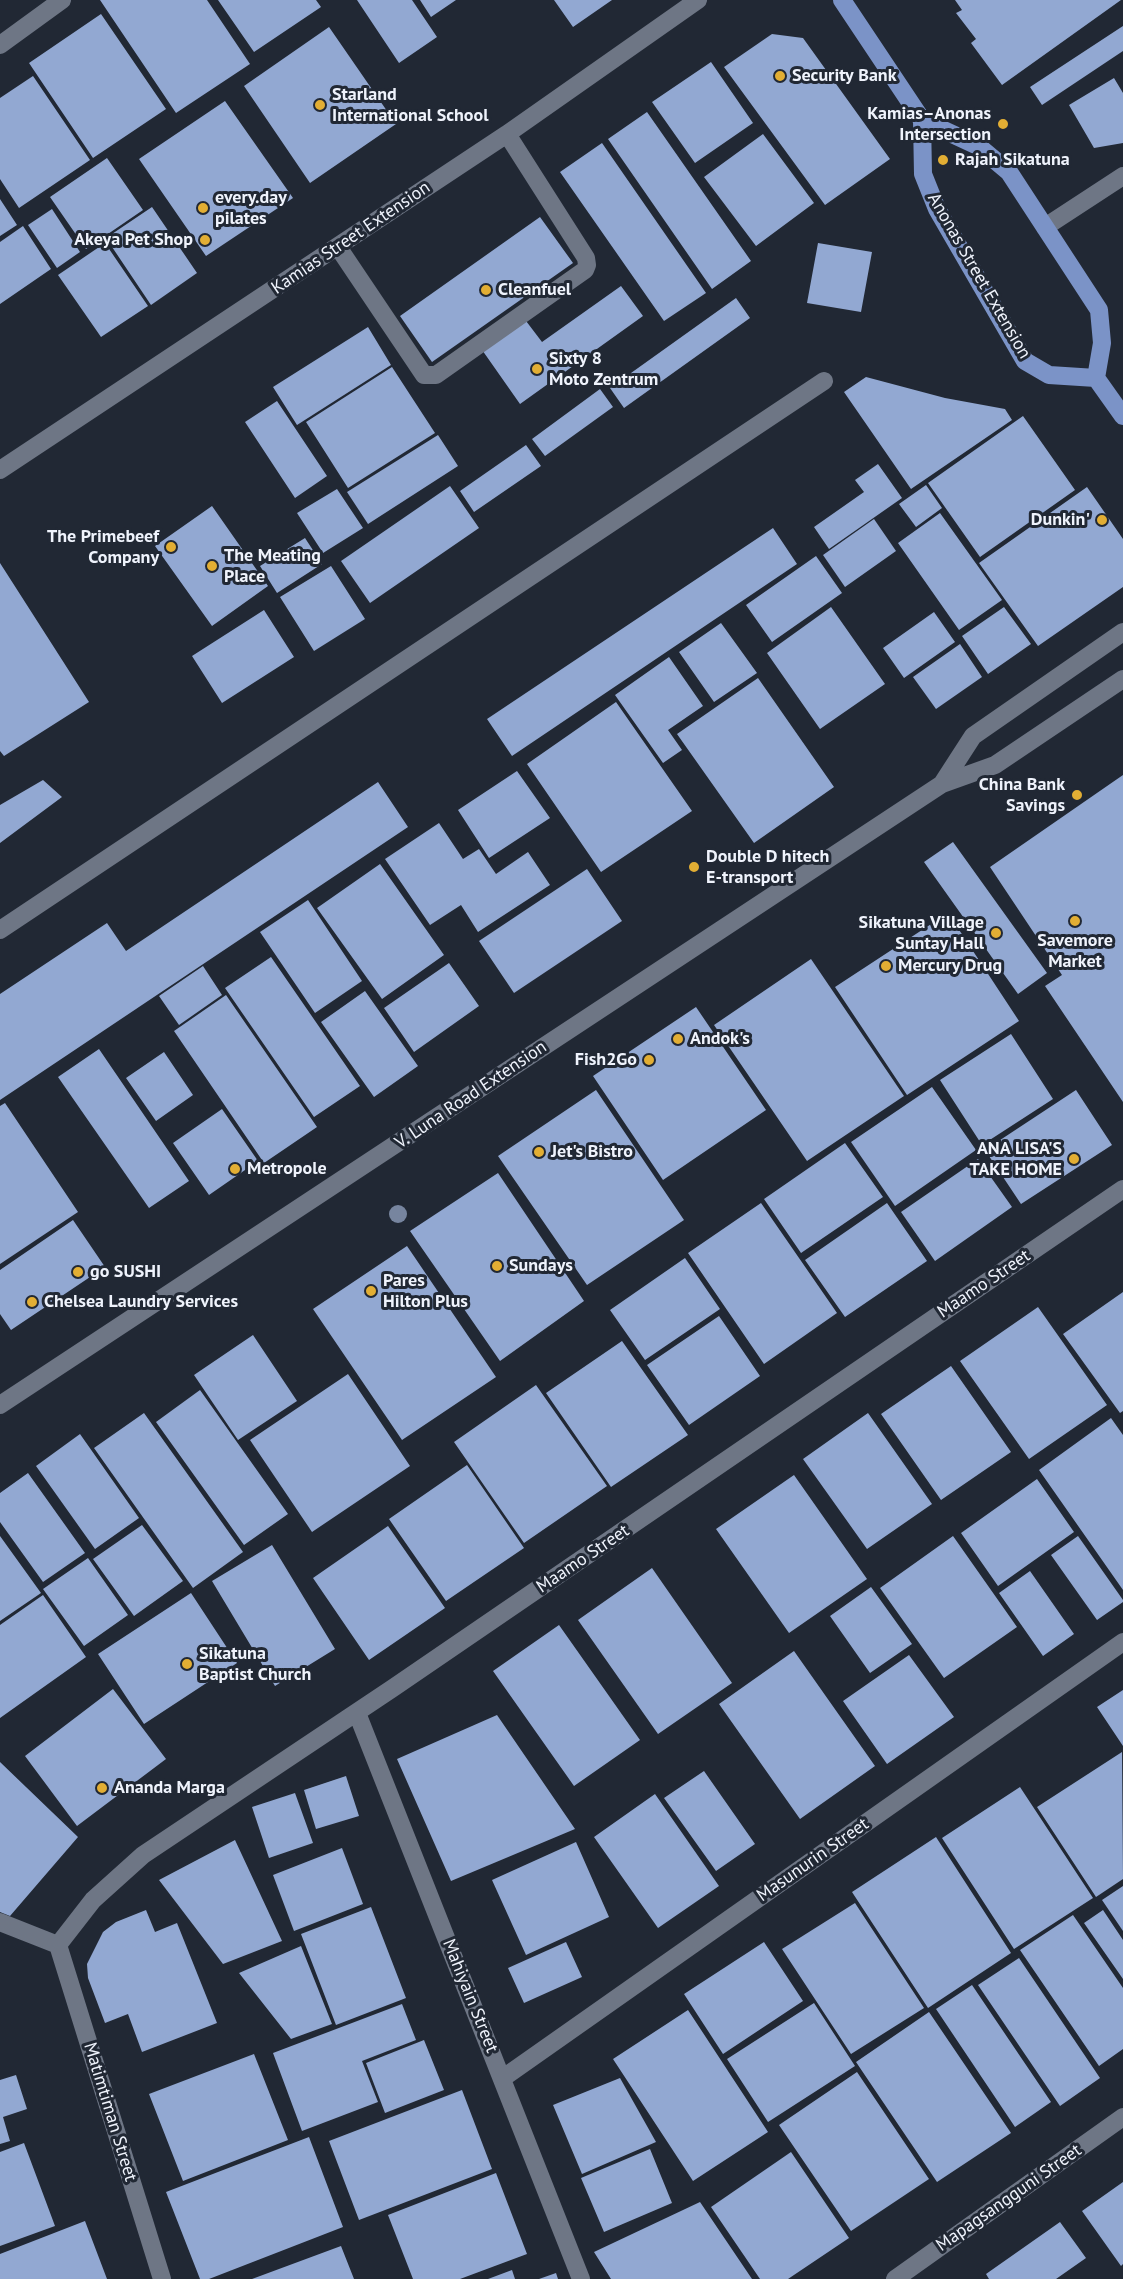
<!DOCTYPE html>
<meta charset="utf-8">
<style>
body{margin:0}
canvas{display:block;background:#212834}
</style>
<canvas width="1123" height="2279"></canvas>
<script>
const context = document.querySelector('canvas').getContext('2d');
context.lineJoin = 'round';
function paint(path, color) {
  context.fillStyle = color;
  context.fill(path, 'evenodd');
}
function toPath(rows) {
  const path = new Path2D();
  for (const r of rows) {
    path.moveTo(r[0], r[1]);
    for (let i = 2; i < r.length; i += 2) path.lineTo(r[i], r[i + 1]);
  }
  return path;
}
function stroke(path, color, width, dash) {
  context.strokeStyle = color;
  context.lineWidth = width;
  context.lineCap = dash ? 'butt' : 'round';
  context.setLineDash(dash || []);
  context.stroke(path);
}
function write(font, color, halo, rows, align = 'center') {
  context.font = font + ' "PT Sans",sans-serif';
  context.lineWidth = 6;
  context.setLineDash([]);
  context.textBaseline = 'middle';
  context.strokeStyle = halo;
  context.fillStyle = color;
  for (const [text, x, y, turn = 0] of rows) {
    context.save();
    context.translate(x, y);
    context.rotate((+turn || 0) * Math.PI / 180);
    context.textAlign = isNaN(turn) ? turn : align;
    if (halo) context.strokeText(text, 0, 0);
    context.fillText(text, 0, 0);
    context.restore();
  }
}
const building = toPath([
 [100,0,207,0,250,64,176,113],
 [218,0,316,0,321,7,254,52],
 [357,0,412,0,437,37,399,63],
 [420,0,456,0,431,17],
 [554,0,612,0,573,27],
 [955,0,1121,0,1002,85,971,43,976,39,956,13,962,10],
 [101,14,166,109,93,158,29,63],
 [1123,26,1123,51,1042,105,1030,87],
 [329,27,396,124,310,183,244,86],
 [772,34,803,38,890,159,825,205,724,67],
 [711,62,753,123,695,163,652,102],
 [33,76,90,160,19,208,0,179,0,98],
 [1114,78,1123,93,1123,143,1094,148,1069,105],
 [225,101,293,198,206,256,139,159],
 [647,112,751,261,712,289,608,139],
 [763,134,814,203,756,246,704,177],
 [602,143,706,293,664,321,560,172],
 [107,158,143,210,86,249,50,197],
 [0,199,17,225,0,236],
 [152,207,197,273,151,305,106,238],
 [52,209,80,252,57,268,28,225],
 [540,217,573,263,432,362,400,316],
 [23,226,51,269,0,304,0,242],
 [105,243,148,306,101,337,58,275],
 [818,243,872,252,861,312,807,303],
 [621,286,643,316,520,404,480,347,523,317,542,342],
 [736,298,750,318,624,408,610,388],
 [368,327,391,365,297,425,273,387],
 [392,367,435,433,348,488,306,422],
 [866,377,945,398,1005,409,1012,420,911,489,844,392],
 [600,389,613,407,545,456,532,439],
 [277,401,327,476,295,498,245,422],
 [1023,416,1075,490,980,557,928,483],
 [438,435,458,466,368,524,347,492],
 [526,445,541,466,474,512,460,491],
 [878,464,902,498,829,549,814,527,864,492,855,480],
 [926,485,942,508,916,527,899,504],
 [450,486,479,528,370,603,341,561],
 [1087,487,1123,539,1123,587,1038,646,979,563],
 [337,489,363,528,323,553,297,513],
 [212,506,268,586,212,626,155,546],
 [940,513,1002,600,959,630,898,543],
 [874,519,896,551,845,587,823,555],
 [773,528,797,564,512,756,487,719],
 [305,538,322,564,277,593,260,566],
 [816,556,842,593,772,642,746,605],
 [0,563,89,702,4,756,0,751],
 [331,566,365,619,314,651,280,597],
 [831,607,885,684,820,729,767,653],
 [1004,607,1031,644,988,674,962,636],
 [264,610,294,657,222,703,192,656],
 [934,612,955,642,904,678,883,648],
 [721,623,757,673,714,702,679,652],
 [960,644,982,677,936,709,913,677],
 [669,657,703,706,668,730,682,750,663,763,615,695],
 [758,678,834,787,754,843,677,734],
 [616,702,692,811,601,872,527,764],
 [517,771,550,818,489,858,458,810],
 [1123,775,1123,1102,1045,986,1062,975,990,867],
 [43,780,62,797,0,843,0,805],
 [378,782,408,827,0,1100,0,994,107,923,126,951],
 [439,823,463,859,479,849,496,874,528,852,550,885,478,932,461,905,430,925,385,859],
 [953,842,1047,973,1018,994,924,862],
 [380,864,444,955,382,999,317,908],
 [587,869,622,921,514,993,479,941],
 [308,900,362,981,315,1013,260,932],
 [948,913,1019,1021,907,1095,835,987],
 [271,957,360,1086,314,1117,225,988],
 [811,959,904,1096,807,1161,714,1025],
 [449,963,479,1006,414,1052,384,1008],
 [203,966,222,995,179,1025,159,996],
 [365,991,418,1066,374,1097,321,1022],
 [226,995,317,1127,264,1163,174,1031],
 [696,1007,766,1110,663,1180,593,1076],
 [1011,1034,1053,1099,982,1145,940,1080],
 [99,1049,189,1181,149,1208,58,1077],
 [164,1052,193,1095,156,1121,126,1078],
 [932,1087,976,1150,895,1206,851,1142],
 [596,1090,684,1220,587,1285,498,1156],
 [1076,1090,1112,1145,1021,1204,985,1150],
 [5,1103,78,1212,0,1264,0,1106],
 [222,1109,258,1161,209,1195,173,1143],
 [845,1143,883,1197,801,1253,764,1199],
 [978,1159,1012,1207,935,1261,901,1212],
 [498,1173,584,1301,500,1361,410,1231],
 [761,1203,837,1313,764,1364,688,1253],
 [887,1203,927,1261,845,1317,805,1260],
 [73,1220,105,1267,11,1330,0,1314,0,1270],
 [407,1246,496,1377,402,1440,313,1309],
 [685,1258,720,1309,645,1360,610,1310],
 [1123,1292,1123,1411,1120,1413,1063,1334],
 [1038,1307,1107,1405,1029,1459,960,1361],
 [719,1316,760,1376,689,1425,647,1365],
 [253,1335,297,1401,238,1440,194,1375],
 [622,1341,688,1435,611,1487,546,1393],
 [951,1366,1011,1452,941,1500,881,1414],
 [348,1374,410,1466,312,1532,250,1440],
 [536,1385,607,1486,524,1543,454,1442],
 [200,1390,288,1514,244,1545,156,1422],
 [144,1413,243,1552,193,1588,94,1448],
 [868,1413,932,1504,867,1549,803,1459],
 [1111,1418,1123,1435,1123,1590,1039,1470],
 [80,1434,139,1518,95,1549,36,1466],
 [467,1465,524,1548,446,1601,389,1519],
 [28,1473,85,1553,43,1582,0,1522,0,1493],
 [794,1475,867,1579,789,1633,716,1529],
 [1037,1479,1074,1532,998,1586,961,1533],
 [142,1525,183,1581,134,1616,93,1559],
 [388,1526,445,1608,369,1660,313,1578],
 [0,1536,41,1593,0,1621],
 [953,1536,1017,1627,944,1678,880,1588],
 [1078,1536,1123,1600,1123,1602,1097,1620,1051,1555],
 [272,1545,335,1649,275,1686,212,1581],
 [88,1558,128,1615,84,1646,43,1589],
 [652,1568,732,1683,658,1734,578,1620],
 [1030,1571,1074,1634,1043,1656,999,1593],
 [871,1587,912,1644,870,1673,830,1616],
 [191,1593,237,1663,144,1724,98,1654],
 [43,1595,86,1657,0,1718,0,1625],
 [559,1625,640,1740,574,1786,493,1671],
 [794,1651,875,1766,800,1819,719,1704],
 [909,1655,954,1717,887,1764,843,1701],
 [113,1689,166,1759,77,1826,25,1756],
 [1123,1690,1123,1746,1097,1707],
 [497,1715,575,1829,451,1881,397,1759],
 [1122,1752,1123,1879,1096,1897,1037,1807],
 [0,1762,78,1837,10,1916,0,1912],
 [704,1771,755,1844,716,1871,664,1798],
 [346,1776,359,1816,316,1829,304,1790],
 [1020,1787,1093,1898,1014,1949,942,1838],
 [295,1793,313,1843,269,1858,252,1807],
 [655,1794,719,1886,658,1928,594,1837],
 [936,1837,1011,1953,928,2008,852,1892],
 [235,1840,282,1941,223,1964,159,1880],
 [576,1842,609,1917,526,1955,492,1880],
 [342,1848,363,1904,294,1931,273,1875],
 [1123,1886,1123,1931,1102,1900],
 [855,1903,924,2008,851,2054,782,1949],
 [371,1907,406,1998,336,2025,301,1934],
 [146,1910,155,1932,177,1923,217,2023,142,2052,128,2014,105,2023,88,1978,87,1964,103,1932,116,1922],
 [1103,1910,1123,1940,1123,1979,1084,1923],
 [1073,1915,1123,1988,1123,2049,1099,2066,1020,1950],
 [566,1942,582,1977,524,2003,508,1968],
 [764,1942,803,2001,723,2054,684,1994],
 [301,1946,332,2024,291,2039,239,1973],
 [1019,1958,1100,2078,1060,2106,978,1985],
 [972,1985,1051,2102,1015,2127,936,2009],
 [814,2003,855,2066,768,2122,727,2059],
 [402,2004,416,2040,362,2061,378,2102,302,2131,273,2053],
 [688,2010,768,2132,693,2181,613,2059],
 [929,2012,1011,2133,937,2182,856,2062],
 [424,2040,444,2090,385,2113,366,2063],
 [254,2054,288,2140,183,2181,149,2094],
 [857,2072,929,2179,851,2231,779,2125],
 [16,2075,27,2109,3,2117,10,2141,0,2144,0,2080],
 [620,2078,656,2142,582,2174,553,2105],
 [462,2090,492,2169,359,2220,329,2141],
 [309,2137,343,2227,209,2279,200,2279,166,2192],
 [24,2143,55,2226,0,2246,0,2152],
 [650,2149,672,2203,604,2232,581,2178],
 [791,2152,849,2238,788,2279,760,2279,711,2207],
 [496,2173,527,2254,460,2279,413,2279,388,2215],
 [1123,2182,1123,2264,1121,2266,1082,2211],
 [700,2202,752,2279,611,2279,594,2252],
 [85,2221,107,2279,0,2279,0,2254],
 [1060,2222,1086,2258,1056,2279,989,2279,986,2274],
 [341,2246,354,2279,252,2279],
 [512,2270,515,2279,488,2279],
 [556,2273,558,2279,539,2279]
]);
const minor = toPath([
 [0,45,62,0],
 [1045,227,1123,176],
 [338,247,424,375,436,375,585,270,587,265,586,258,507,134],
 [0,470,507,134,698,0],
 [942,784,973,736,1123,632],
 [0,930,824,381],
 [0,1405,942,784,995,765,1123,679],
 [357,1713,581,2279],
 [0,1922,58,1945],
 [58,1945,93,1900,143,1855,393,1688,1123,1189],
 [58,1945,162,2279],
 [503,2078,1123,1642],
 [895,2279,1123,2117]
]);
const major = toPath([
 [842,0,922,120,978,146,1009,172,1099,310,1102,343,1096,378,1123,416],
 [922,120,923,174,937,209,1025,361,1049,375,1096,378]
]);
const trees = [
 [398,1214]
];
const markers = [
 [780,76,6,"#e2ae34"],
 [320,105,6,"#e2ae34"],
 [1003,124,6,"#e2ae34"],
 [943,160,6,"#e2ae34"],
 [203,208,6,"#e2ae34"],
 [205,240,6,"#e2ae34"],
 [486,290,6,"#e2ae34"],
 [537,369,6,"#e2ae34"],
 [1102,520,6,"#e2ae34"],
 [171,547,6,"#e2ae34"],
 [212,566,6,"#e2ae34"],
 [1077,795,6,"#e2ae34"],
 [694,867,6,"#e2ae34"],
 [1075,921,6,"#e2ae34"],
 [996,933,6,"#e2ae34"],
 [886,966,6,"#e2ae34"],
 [678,1039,6,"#e2ae34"],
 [649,1060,6,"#e2ae34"],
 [539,1152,6,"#e2ae34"],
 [1074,1159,6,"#e2ae34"],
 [235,1169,6,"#e2ae34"],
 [497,1266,6,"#e2ae34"],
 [78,1272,6,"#e2ae34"],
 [371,1291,6,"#e2ae34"],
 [32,1302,6,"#e2ae34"],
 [187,1664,6,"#e2ae34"],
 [102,1788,6,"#e2ae34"]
];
const poiNames = [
 ["Security Bank",792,76],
 ["Starland",332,95],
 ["International School",332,116],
 ["Kamias–Anonas",991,114,"right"],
 ["Intersection",991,135,"right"],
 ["Rajah Sikatuna",955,160],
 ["every.day",215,198],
 ["pilates",215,219],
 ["Akeya Pet Shop",193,240,"right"],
 ["Cleanfuel",498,290],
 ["Sixty 8",549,359],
 ["Moto Zentrum",549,380],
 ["Dunkin'",1090,520,"right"],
 ["The Primebeef",159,537,"right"],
 ["Company",159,558,"right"],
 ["The Meating",224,556],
 ["Place",224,577],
 ["China Bank",1065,785,"right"],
 ["Savings",1065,806,"right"],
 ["Double D hitech",706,857],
 ["E-transport",706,878],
 ["Sikatuna Village",984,923,"right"],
 ["Suntay Hall",984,944,"right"],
 ["Savemore",1075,941,"center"],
 ["Market",1075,962,"center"],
 ["Mercury Drug",898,966],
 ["Andok's",690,1039],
 ["Fish2Go",637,1060,"right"],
 ["ANA LISA'S",1062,1149,"right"],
 ["TAKE HOME",1062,1170,"right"],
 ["Jet's Bistro",551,1152],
 ["Metropole",247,1169],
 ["Sundays",509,1266],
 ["go SUSHI",90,1272],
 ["Pares",383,1281],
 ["Hilton Plus",383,1302],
 ["Chelsea Laundry Services",44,1302],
 ["Sikatuna",199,1654],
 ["Baptist Church",199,1675],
 ["Ananda Marga",114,1788]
];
const streetNames = [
 ["Kamias Street Extension",351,238,-34],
 ["Anonas Street Extension",979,276,60],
 ["V. Luna Road Extension",471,1095,-34],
 ["Maamo Street",984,1284,-34],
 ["Maamo Street",583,1559,-34],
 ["Masunurin Street",813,1860,-35],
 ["Mahiyain Street",470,1996,68],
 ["Matimtiman Street",110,2112,73],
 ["Mapagsangguni Street",1009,2198,-35]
];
paint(building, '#92a8d2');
stroke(minor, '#6e7685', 18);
stroke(major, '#7b93c7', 18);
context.fillStyle = '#77859f';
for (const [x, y] of trees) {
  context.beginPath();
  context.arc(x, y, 9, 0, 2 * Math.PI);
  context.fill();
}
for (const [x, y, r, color] of markers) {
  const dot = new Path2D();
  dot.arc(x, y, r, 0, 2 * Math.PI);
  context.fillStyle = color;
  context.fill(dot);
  stroke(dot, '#212834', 2);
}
write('bold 18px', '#eff3fc', '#212834', poiNames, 'left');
write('18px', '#eff3fc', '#212834', streetNames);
</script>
